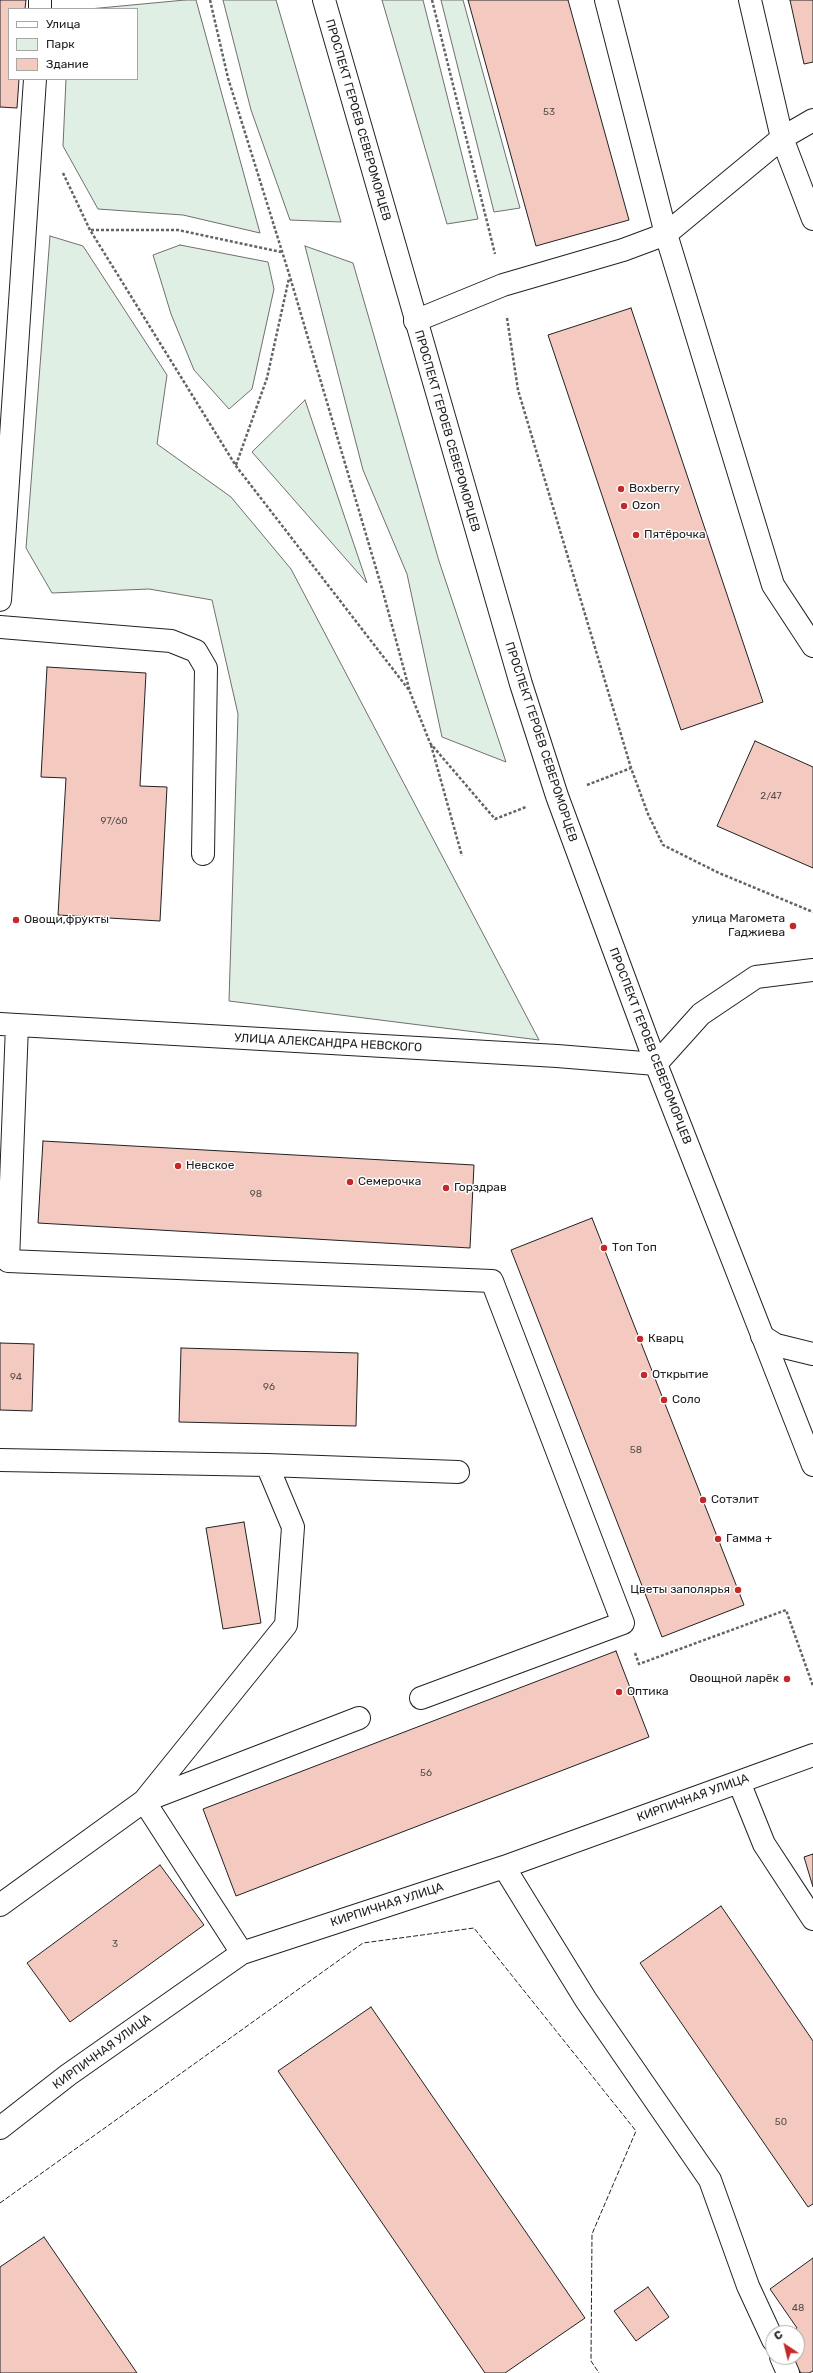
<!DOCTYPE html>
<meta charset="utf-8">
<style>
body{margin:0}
#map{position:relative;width:813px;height:2373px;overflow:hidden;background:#fff;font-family:Rubik,sans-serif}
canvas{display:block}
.legend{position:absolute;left:8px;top:8px;width:130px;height:72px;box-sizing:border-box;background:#fff;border:1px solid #a7a7a7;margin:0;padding:5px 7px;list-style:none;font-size:12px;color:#222}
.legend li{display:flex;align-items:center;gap:8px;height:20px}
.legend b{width:20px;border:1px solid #a7a7a7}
.north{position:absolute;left:765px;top:2325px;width:40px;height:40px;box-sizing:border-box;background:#fff;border:1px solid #a7a7a7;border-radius:50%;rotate:325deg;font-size:11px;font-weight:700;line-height:16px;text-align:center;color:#222}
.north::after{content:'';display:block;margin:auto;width:14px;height:18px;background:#c62828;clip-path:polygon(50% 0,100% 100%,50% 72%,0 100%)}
</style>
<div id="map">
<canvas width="813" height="2373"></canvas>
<ul class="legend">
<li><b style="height:5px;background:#fff"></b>Улица</li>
<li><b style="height:11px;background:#e0efe3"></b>Парк</li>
<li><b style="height:11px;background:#f3c9c0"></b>Здание</li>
</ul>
<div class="north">С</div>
</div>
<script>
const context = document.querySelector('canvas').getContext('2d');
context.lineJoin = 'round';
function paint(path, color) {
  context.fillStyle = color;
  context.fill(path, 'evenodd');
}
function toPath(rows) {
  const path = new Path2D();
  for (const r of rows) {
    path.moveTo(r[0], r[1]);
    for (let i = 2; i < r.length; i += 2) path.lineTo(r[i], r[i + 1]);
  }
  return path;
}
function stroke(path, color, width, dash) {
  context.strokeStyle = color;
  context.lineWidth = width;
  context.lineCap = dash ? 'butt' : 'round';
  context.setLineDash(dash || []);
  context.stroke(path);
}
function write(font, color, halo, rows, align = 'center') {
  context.font = font + ' Rubik,sans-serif';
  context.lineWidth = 3;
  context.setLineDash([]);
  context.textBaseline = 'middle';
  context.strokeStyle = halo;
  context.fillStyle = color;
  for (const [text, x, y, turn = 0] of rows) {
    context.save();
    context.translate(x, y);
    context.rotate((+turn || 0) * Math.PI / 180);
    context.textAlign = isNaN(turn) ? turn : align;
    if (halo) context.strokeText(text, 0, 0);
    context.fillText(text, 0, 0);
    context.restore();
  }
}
const green = toPath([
 [185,0,196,0,260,233,183,215,98,209,63,146,66,79,137,79,137,9,89,9,185,0],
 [223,0,276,0,341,222,290,220,251,110,223,0],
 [382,0,423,0,478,219,447,224,382,0],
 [441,0,463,0,520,208,494,212,441,0],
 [50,236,83,246,167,375,157,444,231,497,291,569,539,1040,229,1001,238,714,212,600,149,589,52,593,26,548,50,236],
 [180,245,268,262,274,289,252,389,229,409,194,370,171,314,153,255,180,245],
 [305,246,353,263,439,561,506,762,442,737,407,574,363,470,305,246],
 [305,400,367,583,252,452,305,400]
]);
const building = toPath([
 [0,0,26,0,25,9,9,9,9,79,19,79,17,108,0,107,0,0],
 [468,0,568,0,629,220,536,246,468,0],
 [790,0,813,0,813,62,804,64,790,0],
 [631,308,763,702,681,730,548,335,631,308],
 [47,667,146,673,140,786,167,787,160,921,58,915,66,778,41,777,47,667],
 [755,741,813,767,813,868,717,826,755,741],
 [43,1141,474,1165,470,1248,38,1223,43,1141],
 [592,1218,744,1605,662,1637,511,1250,592,1218],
 [0,1343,34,1344,32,1411,0,1410,0,1343],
 [181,1348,358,1353,356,1426,179,1422,181,1348],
 [244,1522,261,1623,223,1629,206,1528,244,1522],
 [616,1651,649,1737,236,1896,203,1809,616,1651],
 [813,1854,813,1887,804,1857,813,1854],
 [160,1865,204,1925,70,2022,27,1963,160,1865],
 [721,1906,813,2041,813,2204,808,2207,640,1963,721,1906],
 [371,2007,585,2318,505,2373,485,2373,278,2071,371,2007],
 [44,2237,137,2373,0,2373,0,2267,44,2237],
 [813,2258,813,2371,809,2373,801,2373,790,2357,797,2357,797,2333,790,2333,797,2328,770,2289,813,2258],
 [648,2287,669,2317,636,2341,614,2311,648,2287]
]);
const path = toPath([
 [210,0,228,78,290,277,383,592,410,692,430,743,495,819,526,807],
 [432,0,495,254],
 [63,173,90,230,236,466,409,690],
 [91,230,178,230,281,252],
 [507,318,518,390,631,768,648,814,663,845,719,873,813,912],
 [236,465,267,378,289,278],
 [431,745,462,856],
 [587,785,631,768],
 [635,1653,639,1664,786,1610,813,1686]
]);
const minor = toPath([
 [606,0,666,234,773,585,813,646],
 [750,0,782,138,813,219],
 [40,9,40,0],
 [415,321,503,285,623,250,666,234,782,138,813,120],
 [0,600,35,79],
 [0,627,171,641,196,651,206,668,203,854],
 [0,1024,557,1056,656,1064,701,1014,756,977,813,970],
 [17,1025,8,1261,492,1281,623,1623,421,1698],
 [762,1336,776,1345,813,1354],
 [0,1460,267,1465,458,1472],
 [739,1782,764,1844,813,1919],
 [504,1867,586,2000,710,2180,748,2286,773,2340],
 [0,1905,144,1801,286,1625,293,1527,267,1465],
 [242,1953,144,1801,359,1718],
 [0,2128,68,2075,242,1953,504,1867,813,1755],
 [781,2357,788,2373]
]);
const major = toPath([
 [324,0,521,684,557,796,656,1064,813,1465]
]);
const fence = toPath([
 [0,2203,363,1943,474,1928,636,2131,592,2234,591,2361,599,2373]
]);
const markers = [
 [621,489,4,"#c62828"],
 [624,506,4,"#c62828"],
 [636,535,4,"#c62828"],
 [16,920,4,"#c62828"],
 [793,926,4,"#c62828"],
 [178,1166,4,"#c62828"],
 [350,1182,4,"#c62828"],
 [446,1188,4,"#c62828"],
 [604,1248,4,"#c62828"],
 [640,1339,4,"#c62828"],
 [644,1375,4,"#c62828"],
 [664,1400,4,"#c62828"],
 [703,1500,4,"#c62828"],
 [718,1539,4,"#c62828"],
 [738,1590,4,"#c62828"],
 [787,1679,4,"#c62828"],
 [619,1692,4,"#c62828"]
];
const numberNames = [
 ["53",549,112],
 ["2/47",771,796],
 ["97/60",114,821],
 ["98",256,1194],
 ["94",16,1377],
 ["96",269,1387],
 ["58",636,1450],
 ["56",426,1773],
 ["3",115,1944],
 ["50",781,2122],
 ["48",798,2308]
];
const streetNames = [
 ["ПРОСПЕКТ ГЕРОЕВ СЕВЕРОМОРЦЕВ",358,120,74],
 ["ПРОСПЕКТ ГЕРОЕВ СЕВЕРОМОРЦЕВ",447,431,74],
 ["ПРОСПЕКТ ГЕРОЕВ СЕВЕРОМОРЦЕВ",541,742,72],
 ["УЛИЦА АЛЕКСАНДРА НЕВСКОГО",328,1043,3],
 ["ПРОСПЕКТ ГЕРОЕВ СЕВЕРОМОРЦЕВ",650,1046,69],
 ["КИРПИЧНАЯ УЛИЦА",693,1798,-20],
 ["КИРПИЧНАЯ УЛИЦА",387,1905,-18],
 ["КИРПИЧНАЯ УЛИЦА",102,2052,-36]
];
const poiNames = [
 ["Boxberry",629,489],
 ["Ozon",632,506],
 ["Пятёрочка",644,535],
 ["улица Магомета",785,919,"right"],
 ["Гаджиева",785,933,"right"],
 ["Овощи,фрукты",24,920],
 ["Невское",186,1166],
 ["Семерочка",358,1182],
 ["Горздрав",454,1188],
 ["Топ Топ",612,1248],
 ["Кварц",648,1339],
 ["Открытие",652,1375],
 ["Соло",672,1400],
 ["Сотэлит",711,1500],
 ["Гамма +",726,1539],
 ["Цветы заполярья",730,1590,"right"],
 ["Овощной ларёк",779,1679,"right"],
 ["Оптика",627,1692]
];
paint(green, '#e0efe3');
stroke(green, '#6f6f6f', 1);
paint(building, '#f3c9c0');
stroke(building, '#222', 1);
stroke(minor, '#222', 24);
stroke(major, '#222', 24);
stroke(path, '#646464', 2.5, [3, 2]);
stroke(minor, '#fff', 22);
stroke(major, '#fff', 22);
stroke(fence, '#222', 1, [5, 2]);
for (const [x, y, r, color] of markers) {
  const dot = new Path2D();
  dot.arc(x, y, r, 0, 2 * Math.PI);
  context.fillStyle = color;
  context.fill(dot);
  stroke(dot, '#fff', 1.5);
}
write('10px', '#564c4a', null, numberNames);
write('12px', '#222', '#fff', streetNames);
write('12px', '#222', '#fff', poiNames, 'left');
</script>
